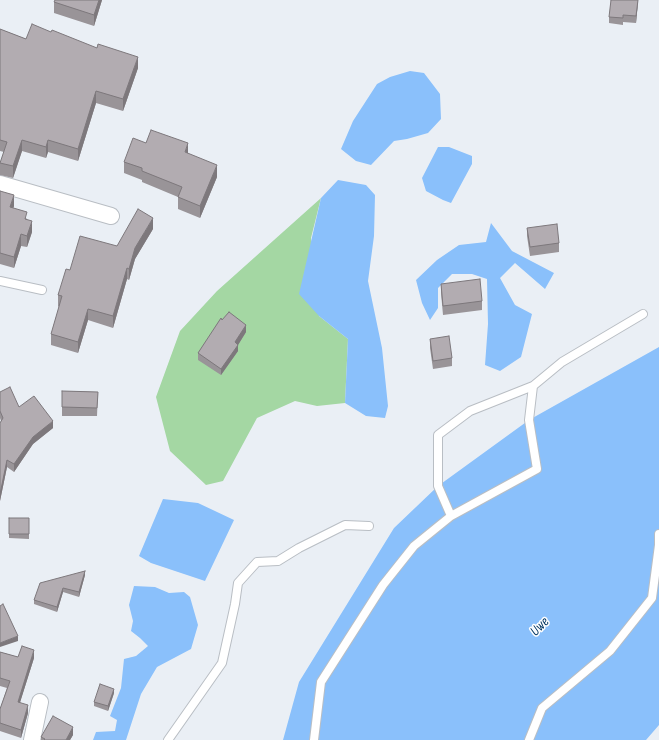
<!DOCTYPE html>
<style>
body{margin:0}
canvas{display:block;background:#eaeff5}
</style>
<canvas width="659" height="740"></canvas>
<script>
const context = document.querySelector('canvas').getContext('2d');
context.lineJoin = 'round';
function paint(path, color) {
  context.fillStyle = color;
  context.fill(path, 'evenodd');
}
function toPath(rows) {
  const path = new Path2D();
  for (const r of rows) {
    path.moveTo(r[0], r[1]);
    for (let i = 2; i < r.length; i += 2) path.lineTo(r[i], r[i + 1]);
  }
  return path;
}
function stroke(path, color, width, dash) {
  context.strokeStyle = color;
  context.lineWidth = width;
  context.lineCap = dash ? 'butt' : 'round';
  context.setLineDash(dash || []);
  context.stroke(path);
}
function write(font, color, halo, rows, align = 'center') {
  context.font = font + ' "Sofia Sans Condensed",sans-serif';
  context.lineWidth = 3;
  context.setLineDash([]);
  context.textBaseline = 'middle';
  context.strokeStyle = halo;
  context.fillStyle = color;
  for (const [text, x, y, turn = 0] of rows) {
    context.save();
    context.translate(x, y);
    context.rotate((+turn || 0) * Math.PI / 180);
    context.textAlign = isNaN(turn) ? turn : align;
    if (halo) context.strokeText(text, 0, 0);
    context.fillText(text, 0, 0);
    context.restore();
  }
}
const green = toPath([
 [321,198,311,238,319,316,348,339,345,403,317,406,295,401,257,418,223,481,206,485,170,451,156,397,180,331,217,291]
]);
const water = toPath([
 [410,71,424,73,440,94,441,119,428,133,407,139,394,141,371,165,356,161,341,149,353,121,377,84,390,77],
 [438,147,449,147,472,156,472,164,451,203,443,200,426,191,422,178],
 [338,180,366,185,375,195,374,236,368,281,382,348,388,406,385,418,366,416,345,403,348,339,319,316,299,294,321,198],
 [491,223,512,251,554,273,545,289,515,263,500,278,515,305,532,314,521,357,500,371,485,365,488,324,487,279,472,274,452,274,438,288,438,308,430,320,422,303,416,280,437,260,459,245,486,242],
 [659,347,659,725,646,740,283,740,299,682,394,528,438,486,529,420],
 [163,499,198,503,234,520,205,581,151,563,139,556],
 [134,586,155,587,169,593,184,592,190,597,198,625,191,649,157,667,141,694,126,740,93,740,96,732,115,731,117,720,110,716,121,688,124,659,136,656,148,646,140,638,131,631,133,621,129,605]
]);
const service = toPath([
 [0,281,42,290],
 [451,516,438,486,438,435,470,411,533,386,562,362,643,314],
 [168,740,222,663,235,604,238,583,257,562,278,561,299,548,345,525,369,526],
 [314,740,321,682,383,585,414,546,451,516,537,469,529,420,533,386],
 [529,740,542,708,610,651,652,598,659,545,659,534]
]);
const minor = toPath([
 [0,184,111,216],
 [32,740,40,702]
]);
const wall = toPath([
 [102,0,94,26,54,13,54,2],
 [638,0,636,23,623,22,623,25,609,23,609,17],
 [0,29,26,39,138,68,123,111,96,103,78,161,48,152,46,158,22,151,13,178,0,175,0,163,4,152,0,151],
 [146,143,188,154,217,177,200,218,178,209,178,197,142,182,142,180,124,173,124,162],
 [0,191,14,206,13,208,27,219,32,232,27,247,21,246,14,268,0,264],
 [527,228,559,243,559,252,530,256,527,236],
 [153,229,135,259,129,280,127,279,113,328,88,320,78,353,51,345,51,334,59,307,58,306,58,295,70,270,117,246],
 [441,284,482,301,482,310,443,315,441,293],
 [222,320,246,332,238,345,238,351,221,375,198,360,198,353],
 [430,339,452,358,452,366,433,369,430,348],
 [62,391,98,392,97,416,62,416],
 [0,392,19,407,53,428,33,444,14,472,7,467,0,501,0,423,1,421,0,418],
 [9,518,29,518,29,539,9,538],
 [85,575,79,597,63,592,57,612,34,604,34,600],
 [0,652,18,657,34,658,20,702,28,713,21,738,0,731,0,709,7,688,0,686],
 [114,693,108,711,94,706,94,702],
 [73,735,70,740,41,740,41,737]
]);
const shadedWall = toPath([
 [99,0,102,0,94,26,94,15],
 [638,0,638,3,636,23,636,16],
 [138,57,138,68,123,111,123,99],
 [96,91,96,103,78,161,78,149],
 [22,140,22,151,13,178,13,166],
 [48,140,48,152,46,158,46,147],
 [188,143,188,155,185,152],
 [217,165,217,177,200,218,200,206],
 [14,195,14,206,10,218,10,207],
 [153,218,153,229,135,259,129,280,129,269,135,248],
 [32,221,32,232,27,247,27,236],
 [21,234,21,246,14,268,14,257],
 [127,268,127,279,113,328,113,316],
 [88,309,88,320,78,353,78,342],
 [246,325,246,332,238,345,238,351,221,375,221,369,235,342],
 [53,421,53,428,33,444,14,472,14,464,33,437],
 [7,460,7,467,0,501,0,494],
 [85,571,85,575,79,597,79,592],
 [63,588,63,592,57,612,57,607],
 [18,636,18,641,0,647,0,643],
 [34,650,34,658,18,709,18,702],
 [114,689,114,693,108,711,108,706],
 [28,705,28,713,21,738,21,730],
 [73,727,73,735,70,740,66,740]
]);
const building = toPath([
 [55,0,99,0,94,15,54,2,55,0],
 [611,0,638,0,636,16,623,15,623,18,609,17,611,0],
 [32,24,51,32,52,30,97,48,98,44,138,57,123,99,96,91,78,149,48,140,46,147,22,140,13,166,0,163,7,142,0,140,0,29,26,39,32,24],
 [151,130,188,143,185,152,217,165,200,206,178,197,182,187,142,171,142,168,124,162,133,138,146,143,151,130],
 [0,191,14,195,10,207,27,212,25,219,32,221,27,236,21,234,14,257,0,253,0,191],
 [138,209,153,218,135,248,129,269,127,268,113,316,88,309,78,342,51,334,62,296,58,295,66,269,70,270,80,236,117,246,138,209],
 [557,224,559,243,530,247,527,228,557,224],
 [480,279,482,301,443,306,441,284,480,279],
 [229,312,246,325,235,342,238,345,221,369,198,353,221,318,222,320,229,312],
 [449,336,452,358,433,361,430,339,449,336],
 [10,387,19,407,34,396,53,421,33,437,14,464,7,460,0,494,0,423,3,418,0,411,0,392,10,387],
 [62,391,98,392,97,408,62,407,62,391],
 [9,518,29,518,29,534,9,534,9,518],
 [85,571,79,592,63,588,57,607,34,600,40,583,85,571],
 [3,604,18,636,0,643,0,606,3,604],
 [22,646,34,650,18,702,28,705,21,730,0,723,0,709,10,681,0,678,0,652,18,657,22,646],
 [100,684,114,689,108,706,94,702,100,684],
 [53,716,73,727,66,740,44,740,45,739,41,737,53,716]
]);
const waterNames = [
 ["Uwe",540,627,-45]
];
paint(green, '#a4d7a3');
paint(water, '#8ac0fb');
stroke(service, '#b9bec4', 10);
stroke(minor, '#b9bec4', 18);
stroke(service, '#fff', 8);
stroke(minor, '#fff', 16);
paint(wall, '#999498');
paint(shadedWall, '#7d787c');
paint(building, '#b2acb1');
stroke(building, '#7d787c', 1);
write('italic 14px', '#013562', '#fff', waterNames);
</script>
